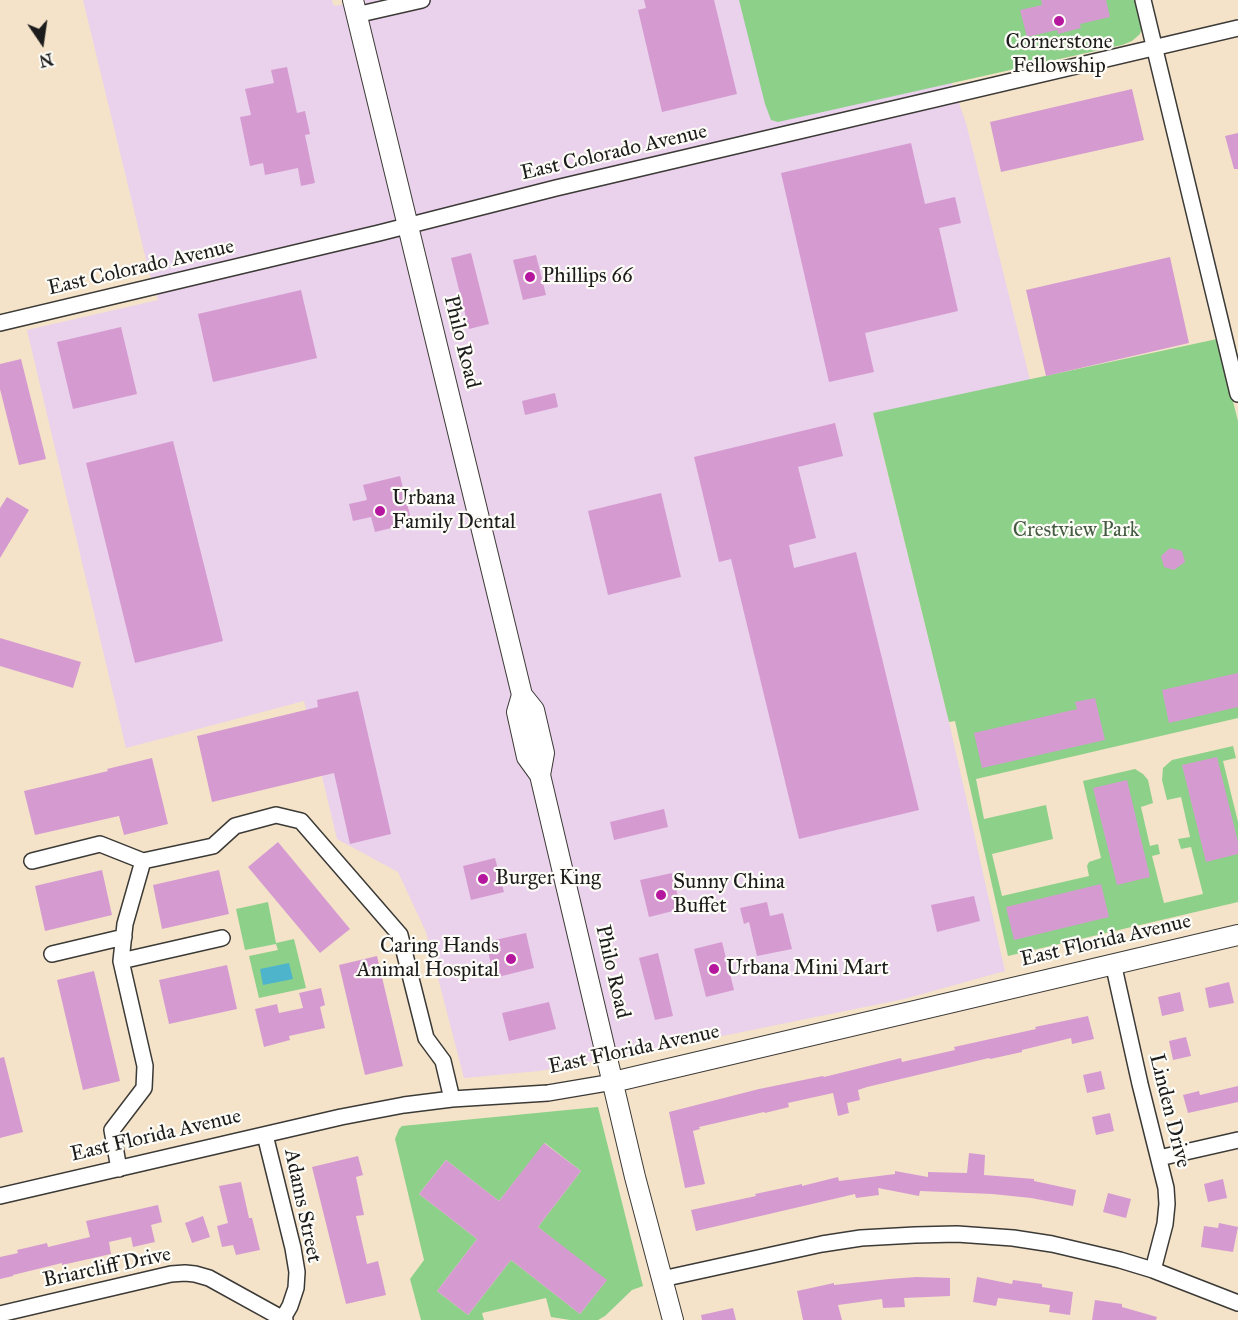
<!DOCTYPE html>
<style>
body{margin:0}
#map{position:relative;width:1238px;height:1320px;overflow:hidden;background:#f4e3c9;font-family:"IM FELL Great Primer",serif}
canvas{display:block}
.north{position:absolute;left:12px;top:12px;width:60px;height:60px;-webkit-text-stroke:4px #fdfcf7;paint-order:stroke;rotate:167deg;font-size:16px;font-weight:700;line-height:24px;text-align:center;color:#1c1c1c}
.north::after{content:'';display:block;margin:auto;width:21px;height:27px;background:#1c1c1c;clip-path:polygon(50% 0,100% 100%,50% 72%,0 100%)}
</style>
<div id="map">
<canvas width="1238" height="1320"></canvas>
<div class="north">N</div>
</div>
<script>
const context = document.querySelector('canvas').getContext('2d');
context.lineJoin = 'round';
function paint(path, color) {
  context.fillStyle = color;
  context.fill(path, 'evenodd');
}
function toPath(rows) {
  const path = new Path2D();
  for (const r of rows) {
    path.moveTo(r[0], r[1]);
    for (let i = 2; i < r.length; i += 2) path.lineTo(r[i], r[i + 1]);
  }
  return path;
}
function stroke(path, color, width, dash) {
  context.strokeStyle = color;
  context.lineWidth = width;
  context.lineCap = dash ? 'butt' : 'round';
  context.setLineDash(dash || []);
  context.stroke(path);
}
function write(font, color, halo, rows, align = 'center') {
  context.font = font + ' "IM FELL Great Primer",serif';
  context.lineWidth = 4.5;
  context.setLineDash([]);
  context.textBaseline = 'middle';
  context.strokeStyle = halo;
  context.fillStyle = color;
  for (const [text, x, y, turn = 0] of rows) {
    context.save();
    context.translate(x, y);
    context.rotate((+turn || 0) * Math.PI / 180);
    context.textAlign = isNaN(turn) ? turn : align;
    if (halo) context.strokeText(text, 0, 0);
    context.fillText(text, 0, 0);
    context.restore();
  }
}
const built = toPath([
 [83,0,332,0,334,6,367,0,743,0,949,75,966,123,1030,380,873,414,949,722,1005,971,904,999,634,1054,539,1071,464,1078,426,932,398,872,337,839,304,701,126,748,27,330,158,300,149,272]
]);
const green = toPath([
 [739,0,1136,0,1142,27,1140,34,1132,41,1122,45,778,122,771,120,765,104],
 [1217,339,1238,421,1238,718,976,779,984,819,1046,805,1053,839,992,854,1002,896,1089,876,1087,866,1089,862,1101,858,1083,781,1135,769,1143,774,1148,780,1153,803,1141,807,1150,846,1158,844,1160,854,1152,856,1164,903,1203,894,1191,847,1181,849,1178,839,1190,837,1181,797,1167,800,1162,780,1163,768,1172,760,1233,746,1236,758,1223,761,1238,822,1238,902,1008,956,955,721,949,722,873,413],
 [268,902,276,943,294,939,306,988,259,998,249,956,278,950,276,944,245,950,236,909],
 [598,1107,643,1286,632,1290,605,1316,598,1320,570,1320,551,1317,546,1298,482,1313,484,1320,421,1320,410,1279,424,1260,395,1139,399,1129,402,1126],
 [545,1143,581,1171,538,1227,606,1281,580,1314,511,1260,468,1315,437,1291,477,1239,419,1194,446,1160,499,1201]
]);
const water = toPath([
 [289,963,293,979,263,985,260,969]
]);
const building = toPath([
 [644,0,714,0,737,94,662,112,638,10,646,8],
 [1041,0,1106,0,1110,17,1080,24,1081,28,1058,34,1057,30,1027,37,1020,10,1042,5],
 [287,67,297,113,305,111,310,134,305,135,315,183,301,186,298,168,265,175,263,163,250,166,240,117,251,115,245,89,274,83,271,70],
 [1132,89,1144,140,1001,172,990,122],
 [1238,133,1238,169,1234,169,1225,136],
 [911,143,925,204,955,197,961,223,939,228,958,311,865,333,874,372,829,382,781,173],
 [471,253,489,324,469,329,451,258],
 [536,255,546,295,523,300,513,260],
 [1170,257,1189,343,1046,376,1026,290],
 [301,290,317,358,213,382,198,314],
 [121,327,137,394,73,409,57,342],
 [21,359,46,459,19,465,0,389,0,364],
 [555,393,558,407,525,415,522,401],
 [835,423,843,456,798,467,816,538,789,545,794,568,856,552,919,810,799,839,731,559,719,562,694,457],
 [173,441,223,641,135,663,86,463],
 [400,476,412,523,375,532,371,517,353,521,349,504,367,500,363,485],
 [661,493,681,577,608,595,588,511],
 [7,497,29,510,0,558,0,508],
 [1170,548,1182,551,1185,562,1174,570,1164,567,1161,556],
 [0,638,81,662,73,688,0,666],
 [1238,673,1238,707,1169,723,1162,690],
 [358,691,391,834,350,844,334,773,212,802,197,736,318,707,317,700],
 [1095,698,1105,740,982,768,974,733,1077,709,1075,702],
 [1217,757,1238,842,1238,854,1206,862,1182,765],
 [152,758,168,824,124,835,119,816,35,835,24,791,108,771,107,769],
 [1127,780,1150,877,1117,885,1093,788],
 [664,809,668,827,614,840,610,822],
 [278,842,350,929,320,953,248,867],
 [495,858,504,892,471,900,463,866],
 [102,870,112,915,45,931,35,886],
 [219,870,229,914,162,929,153,885],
 [672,873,681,909,649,917,640,880],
 [1101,884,1109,917,1014,940,1006,907],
 [974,896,980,921,937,932,931,905],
 [767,902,770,916,783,913,792,949,757,956,749,922,744,924,740,908],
 [526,933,534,968,494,978,486,942],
 [722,942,734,990,706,997,694,949],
 [658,953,673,1016,655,1020,639,958],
 [377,956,403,1066,365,1075,339,965],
 [227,965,237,1009,169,1024,159,980],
 [94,971,120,1081,83,1090,57,980],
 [1229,982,1234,1003,1209,1008,1205,988],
 [321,988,325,1005,320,1007,325,1028,289,1036,290,1040,264,1047,255,1009,277,1004,279,1013,303,1008,299,993],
 [1180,992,1184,1011,1162,1016,1158,997],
 [549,1002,556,1029,509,1041,502,1013],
 [1088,1016,1094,1039,1072,1044,1071,1038,1022,1050,1022,1052,990,1059,989,1058,867,1087,858,1090,860,1100,847,1103,849,1113,838,1116,833,1093,788,1103,789,1107,765,1113,764,1112,699,1127,700,1129,693,1131,705,1184,685,1188,669,1112,759,1089,823,1076,824,1077,901,1058,902,1062,955,1050,954,1047,1036,1029,1035,1027],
 [1186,1037,1191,1056,1173,1060,1169,1041],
 [4,1057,23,1132,0,1138,0,1058],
 [1101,1071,1105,1089,1087,1093,1083,1075],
 [1238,1086,1238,1102,1188,1113,1183,1095,1199,1091,1200,1095],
 [1110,1113,1114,1131,1096,1135,1092,1117],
 [544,1143,581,1171,538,1227,607,1280,580,1314,511,1260,468,1315,437,1291,477,1239,419,1194,446,1160,499,1201],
 [969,1153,985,1155,984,1175,1034,1179,1034,1181,1076,1190,1073,1206,1031,1198,992,1194,920,1191,919,1196,878,1188,879,1195,856,1198,855,1194,696,1231,691,1210,756,1196,755,1194,802,1184,802,1186,838,1177,839,1181,895,1174,895,1171,928,1177,928,1172,967,1173],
 [358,1156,363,1175,356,1177,364,1215,356,1216,367,1264,378,1261,386,1295,346,1304,312,1167],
 [1223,1179,1227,1198,1208,1202,1204,1184],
 [241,1182,249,1218,252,1218,260,1250,236,1255,233,1245,222,1247,217,1226,228,1223,219,1186],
 [1108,1193,1131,1199,1126,1218,1103,1212],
 [158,1205,162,1222,151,1225,155,1242,133,1247,131,1237,109,1242,111,1254,62,1265,62,1263,13,1275,13,1276,0,1279,0,1257,18,1253,17,1250,47,1243,48,1247,90,1237,86,1221],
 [203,1216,210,1237,192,1243,185,1223],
 [1219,1223,1238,1227,1233,1252,1201,1247,1204,1226,1218,1228],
 [916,1277,950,1278,950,1296,904,1298,905,1307,883,1308,882,1299,838,1305,842,1320,803,1320,797,1291,834,1283,834,1285,889,1279],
 [977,1277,1012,1284,1013,1280,1042,1284,1042,1287,1073,1292,1070,1315,1049,1312,1050,1305,998,1298,996,1306,973,1302],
 [1095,1300,1122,1304,1122,1307,1157,1317,1156,1320,1092,1320],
 [733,1308,736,1320,702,1320,701,1315]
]);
const minor = toPath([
 [1143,0,1238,394],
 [356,15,422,0],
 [0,323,379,233,556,188,1238,28],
 [32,861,100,844,143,861,213,846,235,826,276,815,301,821,400,935,426,1038,443,1061,452,1099],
 [52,954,124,937],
 [121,961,222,938],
 [1113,963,1140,1084,1166,1188,1167,1204,1165,1224,1153,1270],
 [265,1135,293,1248,297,1272,296,1288,290,1306,282,1320],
 [1159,1158,1238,1140],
 [119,1169,112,1130,144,1088,145,1066,121,961,125,924,143,861],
 [0,1196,341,1117,404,1105,452,1099,548,1093,613,1082],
 [662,1279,822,1244,861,1238,915,1235,957,1234,1013,1238,1052,1244,1120,1260,1153,1270,1238,1303],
 [0,1314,171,1274,185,1273,195,1274,209,1278,285,1320]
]);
const major = toPath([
 [353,0,522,695,534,710,544,753,540,775],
 [522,695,517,712,527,757,540,775,635,1177,673,1320],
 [613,1082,1238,935]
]);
const markers = [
 [1059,21,6,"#b5179e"],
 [530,277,6,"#b5179e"],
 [380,511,6,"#b5179e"],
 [483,879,6,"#b5179e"],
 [661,895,6,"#b5179e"],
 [511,959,6,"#b5179e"],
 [714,969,6,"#b5179e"]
];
const poiNames = [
 ["Cornerstone",1059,43,"center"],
 ["Fellowship",1059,67,"center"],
 ["Phillips 66",542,277],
 ["Urbana",392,499],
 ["Family Dental",392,523],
 ["Burger King",495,879],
 ["Sunny China",673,883],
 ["Buffet",673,907],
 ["Caring Hands",499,947,"right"],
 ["Animal Hospital",499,971,"right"],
 ["Urbana Mini Mart",726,969]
];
const streetNames = [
 ["East Colorado Avenue",614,153,-13],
 ["East Colorado Avenue",141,268,-13],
 ["Philo Road",461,342,76],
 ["East Florida Avenue",1106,941,-13],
 ["Philo Road",612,972,77],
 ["East Florida Avenue",634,1050,-12],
 ["Linden Drive",1169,1111,76],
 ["East Florida Avenue",156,1136,-13],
 ["Adams Street",302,1206,78],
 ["Briarcliff Drive",107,1268,-12]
];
const parkNames = [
 ["Crestview Park",1076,531]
];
paint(built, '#ead1ec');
paint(green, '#8dd089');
paint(water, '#4db4cc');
paint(building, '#d59bd1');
stroke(minor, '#3c3a36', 18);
stroke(major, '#3c3a36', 22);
stroke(minor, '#fff', 15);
stroke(major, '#fff', 20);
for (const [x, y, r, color] of markers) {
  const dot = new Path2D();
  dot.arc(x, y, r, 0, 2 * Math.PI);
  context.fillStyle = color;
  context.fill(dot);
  stroke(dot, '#fdfcf7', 2);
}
write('21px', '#1c1c1c', '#fdfcf7', poiNames, 'left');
write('21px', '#1c1c1c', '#fdfcf7', streetNames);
write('21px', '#445b42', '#fdfcf7', parkNames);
</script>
